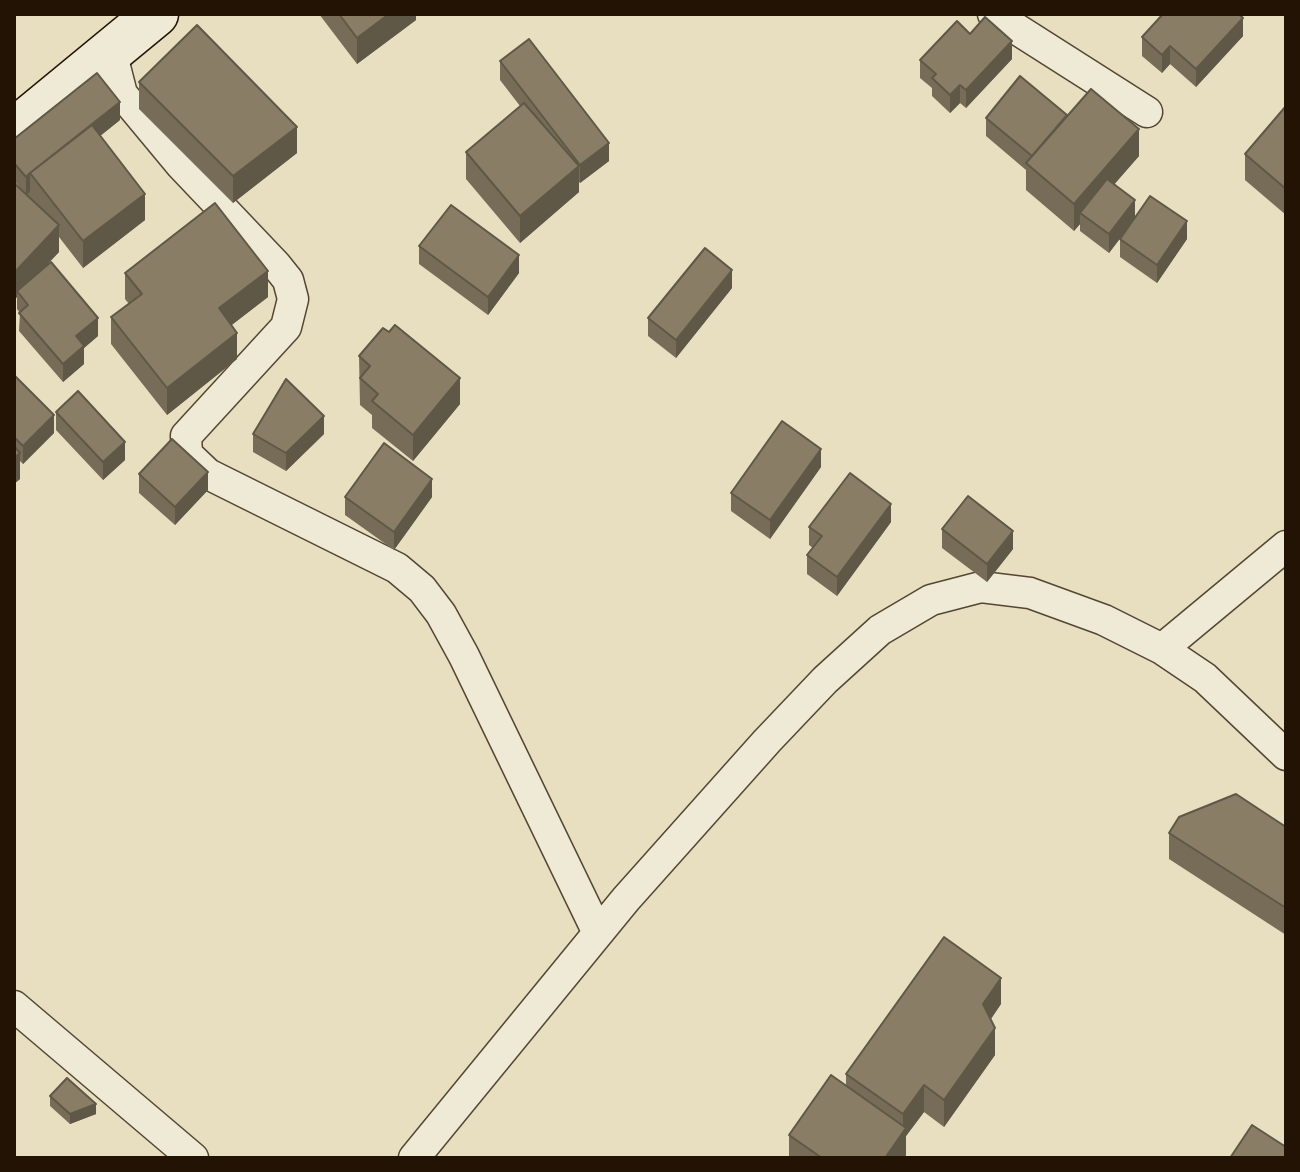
<!DOCTYPE html>
<style>
body{margin:0}
#map{position:relative;width:1300px;height:1172px;overflow:hidden;background:#e7dfc0;font-family:"Sorts Mill Goudy",serif}
canvas{display:block}
.frame{position:absolute;inset:0;border:16px solid #231304;pointer-events:none}
</style>
<div id="map">
<canvas width="1300" height="1172"></canvas>
<div class="frame"></div>
</div>
<script>
const context = document.querySelector('canvas').getContext('2d');
context.lineJoin = 'round';
function toPath(rows) {
  const path = new Path2D();
  for (const r of rows) {
    path.moveTo(r[0], r[1]);
    for (let i = 2; i < r.length; i += 2) path.lineTo(r[i], r[i + 1]);
  }
  return path;
}
function stroke(path, color, width, dash) {
  context.strokeStyle = color;
  context.lineWidth = width;
  context.lineCap = dash ? 'butt' : 'round';
  context.setLineDash(dash || []);
  context.stroke(path);
}
function paint(path, color) {
  context.fillStyle = color;
  context.fill(path, 'evenodd');
}
const street = toPath([
 [993,14,1147,112],
 [111,51,122,94,181,165,276,265,288,280,293,299,286,327,186,436,187,454,208,474,397,568,422,589,441,614,464,656,598,933],
 [1162,649,1286,546],
 [14,1006,193,1158],
 [414,1158,626,899,767,741,825,680,880,630,931,600,981,587,1030,593,1104,620,1162,649,1205,678,1286,755]
]);
const secondary = toPath([
 [14,131,156,14]
]);
const wall = toPath([
 [319,14,416,14,416,20,357,64],
 [970,34,1012,59,966,108,960,103,950,113,932,96,932,88,920,78,920,60],
 [1243,36,1196,87,1170,64,1162,73,1142,56,1142,37],
 [500,61,609,161,580,183,579,182,579,192,520,243,466,179,466,152,520,106,500,80],
 [139,82,297,153,233,203,139,109],
 [1286,106,1286,215,1245,180,1245,154],
 [1067,115,1139,156,1114,184,1135,217,1187,239,1157,283,1120,257,1120,239,1124,233,1109,253,1080,231,1080,224,1074,231,1026,190,1026,170,986,136,986,118],
 [120,120,100,136,145,220,83,268,59,237,59,252,44,268,98,336,84,348,84,364,63,382,19,331,20,313,17,309,17,297,14,300,14,183,21,189,14,181,14,139],
 [419,246,519,273,488,315,419,264],
 [125,273,268,297,231,325,237,359,167,415,111,344,111,317,129,304,125,299],
 [732,288,676,358,648,336,648,318],
 [359,356,460,404,413,461,372,428,372,415,360,405],
 [14,375,54,433,23,464,20,461,20,479,14,484],
 [56,412,125,460,103,480,56,430],
 [253,434,324,434,286,471,253,452],
 [821,467,770,539,731,511,731,493],
 [139,474,208,490,175,525,139,493],
 [345,497,432,497,394,550,345,515],
 [891,522,837,596,807,574,807,555,813,548,809,545,809,527],
 [942,529,1013,549,987,582,942,548],
 [1286,827,1286,935,1169,859,1169,833],
 [1001,1004,991,1019,995,1055,944,1127,924,1112,906,1136,906,1155,904,1158,789,1158,789,1135,846,1086,846,1074],
 [50,1096,96,1114,70,1124,50,1106]
]);
const shadedWall = toPath([
 [389,14,416,14,416,20,357,64,357,38],
 [1243,18,1243,36,1196,87,1196,69],
 [1012,41,1012,59,966,108,966,90],
 [1170,46,1170,64,1162,73,1162,55],
 [960,85,960,103,950,113,950,95],
 [120,102,120,120,39,185,31,174],
 [297,127,297,153,233,203,233,176],
 [1139,129,1139,156,1086,217,1080,213,1080,224,1074,231,1074,204],
 [609,143,609,161,580,183,580,165],
 [579,166,579,192,520,243,520,216],
 [30,174,30,192,26,195,26,177],
 [145,194,145,220,83,268,83,241],
 [1135,200,1135,219,1109,253,1109,234],
 [1187,221,1187,239,1157,283,1157,265],
 [59,225,59,252,19,294,17,291,17,297,14,300,14,273],
 [519,255,519,273,488,315,488,297],
 [732,270,732,288,676,358,676,340],
 [268,271,268,297,219,335,219,308],
 [98,318,98,336,84,348,84,364,63,382,63,364,76,336],
 [237,333,237,359,167,415,167,388],
 [460,378,460,404,413,461,413,435],
 [54,415,54,433,23,464,23,446],
 [324,416,324,434,286,471,286,453],
 [125,442,125,460,103,480,103,462],
 [821,449,821,467,770,539,770,520],
 [20,453,20,479,14,484,14,458],
 [208,472,208,490,175,525,175,507],
 [432,479,432,497,394,550,394,532],
 [891,504,891,522,837,596,837,577],
 [1013,531,1013,549,987,582,987,564],
 [1001,978,1001,1004,983,1030,983,1004],
 [995,1028,995,1055,944,1127,944,1100],
 [924,1085,924,1112,906,1136,906,1155,904,1158,885,1158,903,1133,903,1114],
 [96,1104,96,1114,70,1124,70,1114]
]);
const building = toPath([
 [339,14,389,14,357,38,339,14],
 [1163,14,1239,14,1243,18,1196,69,1170,46,1162,55,1142,37,1163,14],
 [985,17,1012,41,966,90,960,85,950,95,932,78,936,74,920,60,957,21,970,34,985,17],
 [197,25,297,127,233,176,139,82,197,25],
 [529,39,609,143,580,165,500,61,529,39],
 [97,73,120,102,30,173,26,177,14,163,14,139,97,73],
 [1020,76,1067,115,1032,156,986,118,1020,76],
 [1091,89,1139,129,1074,204,1026,163,1091,89],
 [524,103,579,166,520,216,466,152,524,103],
 [1286,106,1286,189,1245,154,1286,106],
 [92,125,145,194,83,241,30,173,92,125],
 [1107,179,1135,200,1109,234,1080,213,1107,179],
 [14,183,59,225,14,273,14,183],
 [1150,196,1187,221,1157,265,1120,239,1150,196],
 [215,203,268,271,219,308,237,333,167,388,111,317,142,294,125,273,215,203],
 [451,205,519,255,488,297,419,246,451,205],
 [705,248,732,270,676,340,648,318,705,248],
 [51,262,98,318,76,336,84,346,63,364,19,313,28,305,17,291,51,262],
 [395,325,460,378,413,435,372,401,378,394,360,378,370,366,359,356,383,328,389,332,395,325],
 [14,375,54,415,23,446,14,437,14,375],
 [286,379,324,416,286,453,253,434,286,379],
 [78,391,125,442,103,462,56,412,78,391],
 [782,421,821,449,770,520,731,493,782,421],
 [172,439,208,472,175,507,139,474,172,439],
 [384,443,432,479,394,532,345,497,384,443],
 [14,446,20,453,14,458,14,446],
 [850,473,891,504,837,577,807,555,822,536,809,527,850,473],
 [968,496,1013,531,987,564,942,529,968,496],
 [1236,794,1286,827,1286,908,1169,833,1179,817,1236,794],
 [944,937,1001,978,983,1004,995,1028,944,1100,924,1085,903,1114,846,1074,944,937],
 [831,1075,906,1128,885,1158,822,1158,789,1135,831,1075],
 [67,1078,96,1104,70,1114,50,1096,67,1078],
 [1252,1125,1286,1147,1286,1158,1230,1158,1252,1125]
]);
stroke(street, '#544633', 33);
stroke(secondary, '#231304', 47);
stroke(street, '#efead6', 30);
stroke(secondary, '#efead6', 44);
paint(wall, '#766c58');
paint(shadedWall, '#605847');
paint(building, '#897d66');
stroke(building, '#605847', 2);
</script>
